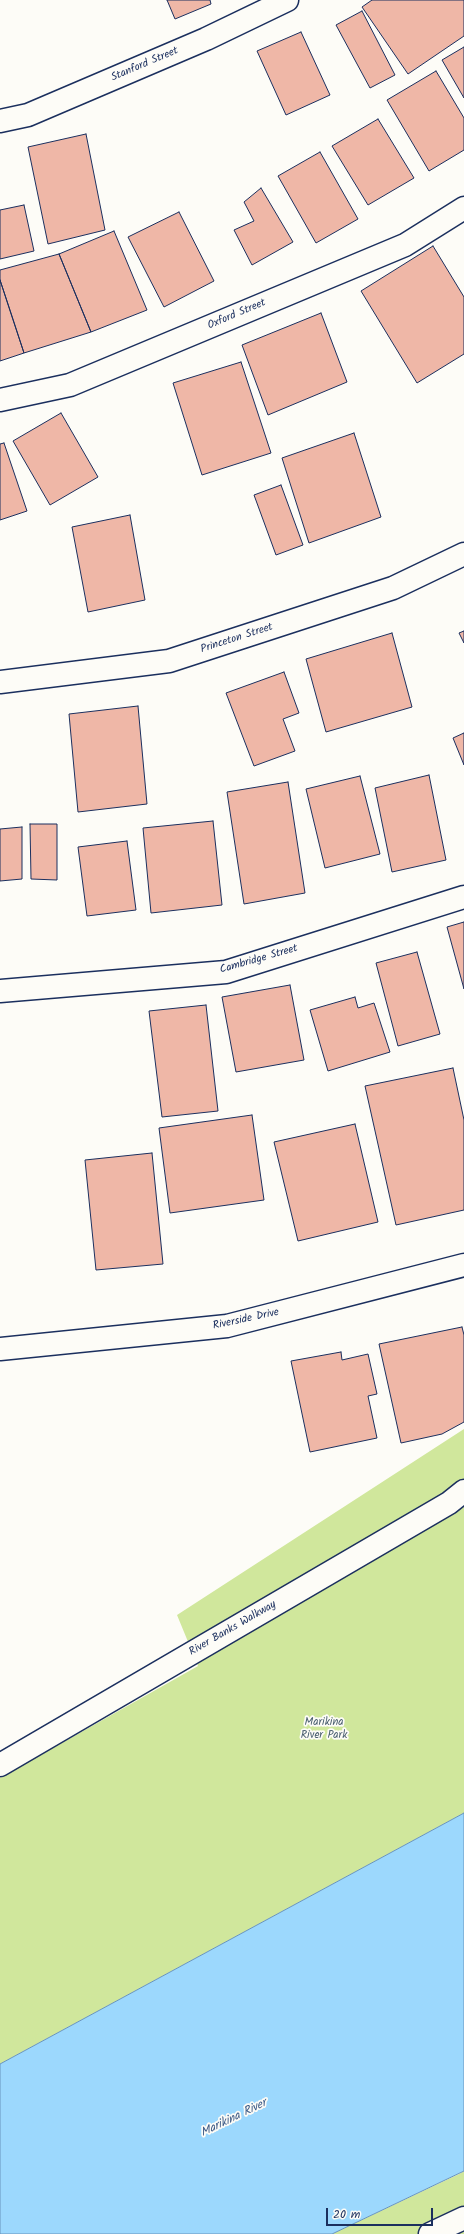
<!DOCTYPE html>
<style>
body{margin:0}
#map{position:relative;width:464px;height:2234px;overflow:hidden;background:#fdfcf7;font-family:Kalam,sans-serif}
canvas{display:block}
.scale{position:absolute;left:326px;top:2208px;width:107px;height:18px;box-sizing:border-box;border:2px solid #1b2f5e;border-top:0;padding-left:5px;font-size:12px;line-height:14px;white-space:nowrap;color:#1b2f5e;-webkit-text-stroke:3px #fdfcf7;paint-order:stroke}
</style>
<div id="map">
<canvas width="464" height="2234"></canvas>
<div class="scale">20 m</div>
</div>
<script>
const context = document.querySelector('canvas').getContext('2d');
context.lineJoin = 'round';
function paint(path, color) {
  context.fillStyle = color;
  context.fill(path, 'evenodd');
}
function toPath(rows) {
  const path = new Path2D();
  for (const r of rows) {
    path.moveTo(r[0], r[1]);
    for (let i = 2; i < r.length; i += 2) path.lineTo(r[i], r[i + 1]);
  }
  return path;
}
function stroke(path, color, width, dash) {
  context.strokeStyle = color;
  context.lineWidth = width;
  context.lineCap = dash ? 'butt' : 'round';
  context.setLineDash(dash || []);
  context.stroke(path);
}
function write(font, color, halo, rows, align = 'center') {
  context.font = font + ' Kalam,sans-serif';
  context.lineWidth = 3.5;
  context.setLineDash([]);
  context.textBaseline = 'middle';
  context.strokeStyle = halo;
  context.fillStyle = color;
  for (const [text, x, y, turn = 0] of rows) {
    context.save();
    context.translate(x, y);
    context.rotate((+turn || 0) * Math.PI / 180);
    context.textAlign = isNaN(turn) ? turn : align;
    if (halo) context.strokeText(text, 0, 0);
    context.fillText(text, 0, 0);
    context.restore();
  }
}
const green = toPath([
 [464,1429,464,1813,0,2064,0,1778,198,1666,177,1615],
 [464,2171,464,2234,332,2234,459,2174]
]);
const water = toPath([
 [464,1813,464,2171,332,2234,0,2234,0,2064,464,1813]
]);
const building = toPath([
 [167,0,210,0,211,4,175,19,167,0],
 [372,0,464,0,464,36,408,74,362,7,372,0],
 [362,11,395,75,370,88,336,25,362,11],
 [301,32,330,95,286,115,257,51,301,32],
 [464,47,464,98,442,60,464,47],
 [436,71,464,118,464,150,429,171,387,100,436,71],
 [378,119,414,178,368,205,332,146,378,119],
 [86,134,105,230,48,244,28,147,86,134],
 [320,152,358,219,316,243,278,176,320,152],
 [261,188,293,242,252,265,234,230,254,221,244,202,261,188],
 [24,205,34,251,0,259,0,210,24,205],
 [179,212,214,281,164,307,128,237,179,212],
 [114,231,147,310,91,332,59,254,114,231],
 [433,246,464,297,464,354,417,383,361,291,433,246],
 [59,254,91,332,24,353,0,280,0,270,59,254],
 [0,280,24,353,0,361,0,280],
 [321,313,347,382,268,415,242,345,321,313],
 [241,362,271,453,202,475,173,383,241,362],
 [61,413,98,477,50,505,13,441,61,413],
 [354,433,381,517,309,543,282,458,354,433],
 [4,443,27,511,0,520,0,444,4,443],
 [281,485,303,545,276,555,254,495,281,485],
 [130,515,145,600,88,612,72,527,130,515],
 [464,631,464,643,459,633,464,631],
 [392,633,412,707,326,732,306,659,392,633],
 [284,672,299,713,283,719,295,751,254,766,226,693,284,672],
 [138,706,147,804,78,812,69,714,138,706],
 [464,733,464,765,453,738,464,733],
 [429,775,446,860,392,872,375,788,429,775],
 [360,776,380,854,325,868,306,789,360,776],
 [288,782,305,893,244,904,227,792,288,782],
 [213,821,222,905,151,913,143,828,213,821],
 [30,824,57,824,57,880,31,879,30,824],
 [22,827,22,879,0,881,0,829,22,827],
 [127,841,136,910,87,916,78,847,127,841],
 [464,922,464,989,447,927,464,922],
 [417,952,440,1034,398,1046,376,963,417,952],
 [290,985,304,1060,236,1072,222,997,290,985],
 [355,997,358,1008,374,1003,390,1052,328,1071,310,1010,355,997],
 [206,1005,218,1111,162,1117,149,1011,206,1005],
 [453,1068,464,1120,464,1210,396,1225,365,1086,453,1068],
 [252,1115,264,1200,170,1213,159,1128,252,1115],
 [355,1124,378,1222,298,1241,274,1142,355,1124],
 [152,1153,163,1264,96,1270,85,1160,152,1153],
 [462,1327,464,1335,464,1422,442,1434,401,1443,379,1344,462,1327],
 [341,1352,342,1360,368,1354,377,1394,368,1396,377,1438,310,1452,291,1361,341,1352]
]);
const pedestrian = toPath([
 [0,1765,449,1503,464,1491],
 [430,2234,464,2218]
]);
const minor = toPath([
 [0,121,28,115,206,39,287,0],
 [0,400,70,385,405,245,464,208],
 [0,682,169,661,393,588,464,554],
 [0,991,226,972,464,897],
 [0,1349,227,1326,464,1265]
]);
const streetNames = [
 ["Stanford Street",145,65,-23],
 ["Oxford Street",237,315,-23],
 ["Princeton Street",237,639,-18],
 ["Cambridge Street",259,960,-16],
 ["Riverside Drive",246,1320,-12],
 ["River Banks Walkway",233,1629,-30]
];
const parkNames = [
 ["Marikina",324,1723],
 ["River Park",324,1736]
];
const waterNames = [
 ["Marikina River",234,2119,-26]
];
paint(green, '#d0e79c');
paint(water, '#9cd8fd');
stroke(water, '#6894bd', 1);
paint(building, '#efb7a7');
stroke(building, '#1b2f5e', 1);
stroke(pedestrian, '#1b2f5e', 25);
stroke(minor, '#1b2f5e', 25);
stroke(pedestrian, '#fdfcf7', 22);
stroke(minor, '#fdfcf7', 22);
write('11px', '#1b2f5e', '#fdfcf7', streetNames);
write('11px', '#485d6e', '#fdfcf7', parkNames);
write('italic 12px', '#3b5986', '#fdfcf7', waterNames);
</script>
